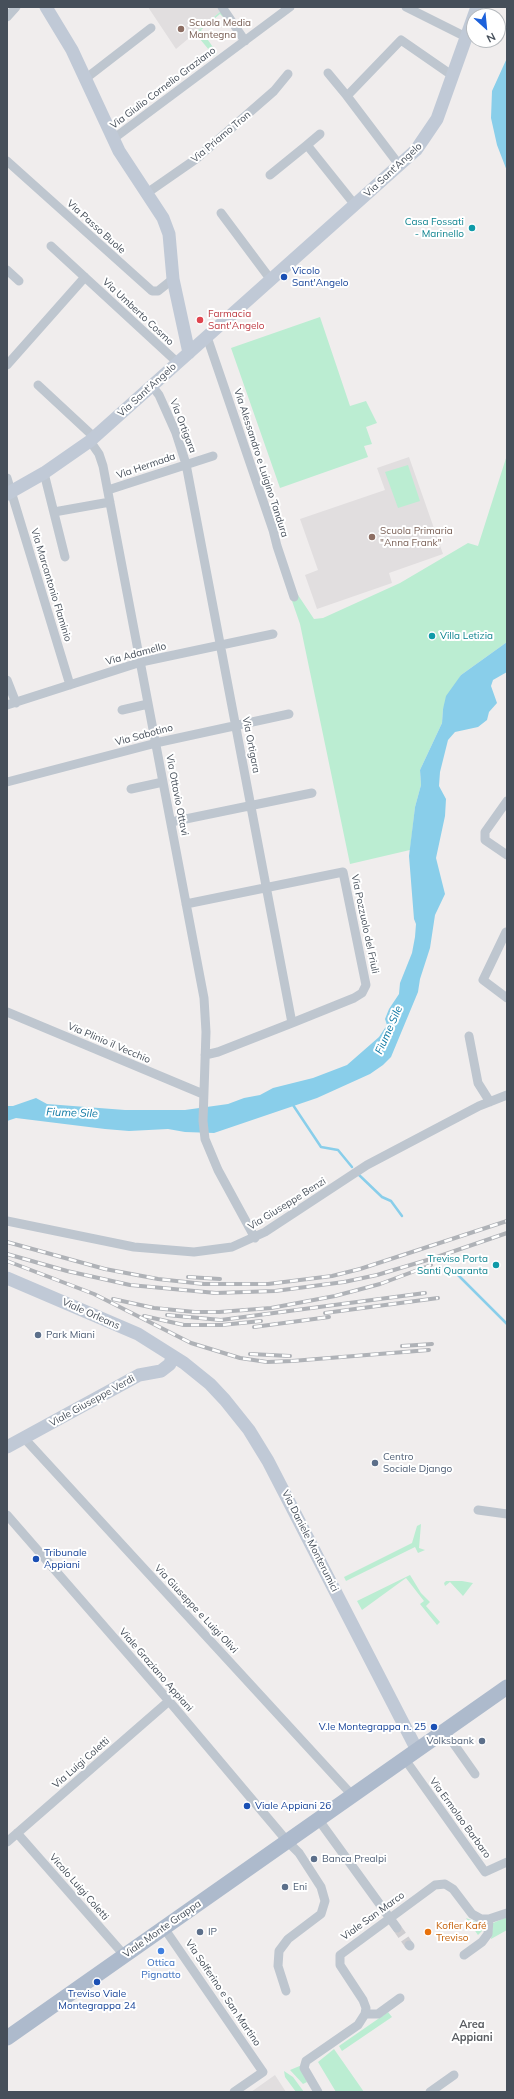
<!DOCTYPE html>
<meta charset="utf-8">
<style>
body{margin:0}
#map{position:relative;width:514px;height:2099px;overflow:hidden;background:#f0eded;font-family:Mulish,sans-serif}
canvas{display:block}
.frame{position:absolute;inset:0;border:8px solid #464f5a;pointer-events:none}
.north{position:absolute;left:466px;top:8px;width:40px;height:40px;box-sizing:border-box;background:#fff;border:1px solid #b5b9bd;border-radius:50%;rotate:153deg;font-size:11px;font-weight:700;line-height:16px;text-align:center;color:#464f5a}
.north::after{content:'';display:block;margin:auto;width:14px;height:18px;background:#1c61db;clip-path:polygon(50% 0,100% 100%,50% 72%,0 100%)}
</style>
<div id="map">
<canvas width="514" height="2099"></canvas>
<div class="frame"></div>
<div class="north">N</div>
</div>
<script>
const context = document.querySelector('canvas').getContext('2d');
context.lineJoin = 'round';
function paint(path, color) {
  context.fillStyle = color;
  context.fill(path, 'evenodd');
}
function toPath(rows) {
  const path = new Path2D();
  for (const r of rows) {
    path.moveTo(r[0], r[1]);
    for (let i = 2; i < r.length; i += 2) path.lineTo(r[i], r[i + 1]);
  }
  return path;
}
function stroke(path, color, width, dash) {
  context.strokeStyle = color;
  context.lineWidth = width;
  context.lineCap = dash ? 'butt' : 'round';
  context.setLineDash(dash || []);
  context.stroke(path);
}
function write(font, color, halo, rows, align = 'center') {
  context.font = font + ' Mulish,sans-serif';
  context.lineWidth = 4;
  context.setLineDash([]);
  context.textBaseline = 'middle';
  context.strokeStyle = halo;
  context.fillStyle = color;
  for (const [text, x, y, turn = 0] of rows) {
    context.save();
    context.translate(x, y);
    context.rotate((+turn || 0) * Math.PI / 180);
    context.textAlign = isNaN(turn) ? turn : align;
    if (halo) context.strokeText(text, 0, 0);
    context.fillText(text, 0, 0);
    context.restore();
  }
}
const education = toPath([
 [148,7,218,7,221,11,176,49],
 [409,457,443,554,389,573,392,583,317,609,305,575,318,570,300,519,385,490,377,468],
 [275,2075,286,2092,251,2092]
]);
const green = toPath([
 [221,11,224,16,223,17,220,14,201,30,217,53,214,56,195,33],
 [320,317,350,406,366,401,377,423,366,427,372,444,364,446,368,457,280,488,231,348],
 [507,455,507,642,461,675,443,709,442,723,420,770,421,785,415,807,410,850,350,864,300,624,291,598,298,595,314,619,323,618,400,583,468,543,478,546],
 [408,465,420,501,398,508,385,472],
 [421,1524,419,1548,425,1550,418,1553,415,1547,346,1581,344,1577,412,1543,417,1526],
 [410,1575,421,1593,430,1602,426,1606,440,1622,437,1625,420,1604,424,1601,406,1578,362,1610,357,1601],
 [446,1581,462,1581,473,1583,463,1596,450,1582,445,1586,444,1583],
 [507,1917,507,1930,491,1939,493,1923],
 [466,1918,484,1925,482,1931,478,1935],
 [388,2012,392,2017,342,2051,339,2046],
 [334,2049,364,2092,336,2092,318,2062],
 [302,2065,307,2082,303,2084,290,2070],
 [284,2071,293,2077,304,2092,296,2092,285,2077]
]);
const water = toPath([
 [507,58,507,171,497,145,491,118,492,91],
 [507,642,507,672,493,680,491,686,497,703,489,712,487,720,478,727,455,732,448,740,440,772,439,786,446,799,445,816,436,858,445,894,435,915,430,948,420,979,418,992,391,1057,383,1065,370,1074,317,1098,214,1133,185,1132,168,1129,129,1131,105,1129,16,1118,7,1121,7,1106,13,1106,36,1098,47,1104,125,1110,185,1110,228,1104,244,1098,260,1095,273,1088,313,1078,347,1065,379,1037,387,1025,385,1019,389,1009,399,994,400,983,412,953,415,937,416,924,414,919,409,856,415,807,421,785,420,770,442,723,443,709,446,696,461,675]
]);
const stream = toPath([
 [293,1105,321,1147,338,1150,352,1167],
 [358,1174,382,1197,391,1201,402,1216],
 [454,1271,507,1324]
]);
const streetTunnel = toPath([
 [397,1928,409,1945]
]);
const street = toPath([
 [222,7,245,41],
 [406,7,466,37],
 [7,17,16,7],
 [328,73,347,96],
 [85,79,151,28],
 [113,139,290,7],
 [307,145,320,134],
 [7,161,152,291,158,291,173,279],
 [400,166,347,96,401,40,453,76],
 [270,175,307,145,355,205],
 [147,193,196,159,274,91,288,74],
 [221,213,271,280],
 [51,246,178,363],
 [7,270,19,281],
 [207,337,273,530,277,546,294,597],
 [7,365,85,277],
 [38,385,94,437],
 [152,386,159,395,176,433,186,464,292,1023,218,1052,205,1055],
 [90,441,99,454,103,466,204,998,206,1032,203,1121,205,1139,218,1170,255,1238],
 [44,473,65,557],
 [7,478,70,685],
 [108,490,213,456],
 [54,512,110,502],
 [7,680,16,703],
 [7,705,141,662,273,634],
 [122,710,148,704],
 [7,782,160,742,289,714],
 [131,789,163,782],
 [507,801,485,832,485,840,507,855],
 [171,822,312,793],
 [186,904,343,872,366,985,362,993,354,998,292,1023],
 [506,932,483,980,507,998],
 [7,1012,203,1094],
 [469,1036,478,1083,490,1102],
 [7,1221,134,1247,194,1252,232,1247,265,1232,367,1165,479,1106,507,1095],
 [24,1438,352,1795],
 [478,1510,507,1514],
 [7,1515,169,1701,287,1841,299,1853,321,1887,325,1901,321,1914,288,1939,279,1951,278,1966,286,1991],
 [444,1730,475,1774],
 [404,1758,485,1872,507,1862],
 [318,1819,397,1928],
 [17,1833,125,1956],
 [7,1842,169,1701],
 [164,1928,263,2072,234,2092],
 [409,1945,410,1946],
 [464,1955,482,1942,488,1934,489,1919],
 [365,2014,378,2014,400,1998],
 [318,2092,304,2068,306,2061,358,2025,365,2014,366,2008,363,2000,340,1965,340,1955,435,1885,445,1884,453,1889,472,1914,481,1919,489,1919,507,1913],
 [430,2092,454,2075]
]);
const secondary = toPath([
 [46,7,72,50,119,151,163,218,169,234,173,279,189,353],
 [7,494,44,473,90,441,416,150,437,119,477,7],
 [7,1278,138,1334,184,1363,210,1384,225,1400,249,1430,268,1461,417,1750],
 [7,1447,139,1375,161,1371,170,1364,172,1356]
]);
const primary = toPath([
 [7,2038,507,1687]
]);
const rail = toPath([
 [7,1242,105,1269,158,1279,204,1284,268,1284,332,1276,360,1269,507,1221],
 [7,1254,67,1271,130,1285,216,1293,275,1291,344,1282,377,1275,434,1258,507,1233],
 [7,1261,94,1294,191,1343,240,1358,267,1362,292,1361,429,1350],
 [188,1277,220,1279],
 [113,1299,154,1308,195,1312,219,1312,271,1308,335,1296,380,1284,431,1265],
 [325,1313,438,1298],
 [167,1315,221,1320,425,1293],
 [144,1316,184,1325,222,1325,261,1321],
 [254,1327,329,1317],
 [402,1346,432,1344],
 [250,1354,290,1356]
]);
const markers = [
 [181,29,4,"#8d6e63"],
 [472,228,4,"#0f9aa8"],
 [284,277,4,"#1a4fb4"],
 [200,320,4,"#e0444e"],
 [372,537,4,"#8d6e63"],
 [432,636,4,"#0f9aa8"],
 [496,1265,4,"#0f9aa8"],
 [38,1335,4,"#5c6f8a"],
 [375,1463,4,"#5c6f8a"],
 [36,1559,4,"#1a4fb4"],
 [434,1727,4,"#1a4fb4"],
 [482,1741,4,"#5c6f8a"],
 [247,1806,4,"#1a4fb4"],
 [314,1859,4,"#5c6f8a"],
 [285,1887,4,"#5c6f8a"],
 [200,1932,4,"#5c6f8a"],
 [428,1932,4,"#e8710a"],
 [161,1951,4,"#3f7fe0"],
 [97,1982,4,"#1a4fb4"]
];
const educationNames = [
 ["Scuola Media",189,23],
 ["Mantegna",189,35],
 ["Scuola Primaria",380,531],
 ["\"Anna Frank\"",380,543]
];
const streetNames = [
 ["Via Giulio Cornelio Graziano",163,88,-37],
 ["Via Priamo Tron",221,137,-40],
 ["Via Sant'Angelo",393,170,-43],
 ["Via Passo Buole",96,227,42],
 ["Via Umberto Cosmo",138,312,43],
 ["Via Sant'Angelo",147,390,-42],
 ["Via Ortigara",183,426,69],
 ["Via Alessandro e Luigino Tandura",261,463,72],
 ["Via Hermada",146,466,-19],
 ["Via Marcantonio Flaminio",51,585,73],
 ["Via Adamello",136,654,-15],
 ["Via Sabotino",144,735,-15],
 ["Via Ortigara",251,745,79],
 ["Via Ottavio Ottavi",177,795,79],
 ["Via Pozzuolo del Friuli",365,924,78],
 ["Via Plinio il Vecchio",109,1043,23],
 ["Via Giuseppe Benzi",287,1204,-32],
 ["Viale Orleans",91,1314,24],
 ["Viale Giuseppe Verdi",92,1401,-29],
 ["Via Daniele Monterumici",310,1541,63],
 ["Via Giuseppe e Luigi Olivi",196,1609,47],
 ["Viale Graziano Appiani",156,1670,49],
 ["Via Luigi Coletti",81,1763,-41],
 ["Via Ermolao Barbaro",460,1818,54],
 ["Vicolo Luigi Coletti",79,1887,49],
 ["Viale San Marco",373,1916,-36],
 ["Viale Monte Grappa",162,1929,-35],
 ["Via Solferino e San Martino",223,1993,56]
];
const cultureNames = [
 ["Casa Fossati",464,222],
 ["- Marinello",464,234],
 ["Villa Letizia",440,636,"left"],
 ["Treviso Porta",488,1259],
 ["Santi Quaranta",488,1271]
];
const transitNames = [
 ["Vicolo",292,271],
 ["Sant'Angelo",292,283],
 ["Tribunale",44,1553],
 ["Appiani",44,1565],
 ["V.le Montegrappa n. 25",426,1727,"right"],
 ["Viale Appiani 26",255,1806],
 ["Treviso Viale",97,1994,"center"],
 ["Montegrappa 24",97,2006,"center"]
];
const healthNames = [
 ["Farmacia",208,314],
 ["Sant'Angelo",208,326]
];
const serviceNames = [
 ["Park Miani",46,1335],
 ["Centro",383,1457],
 ["Sociale Django",383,1469],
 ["Volksbank",474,1741,"right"],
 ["Banca Prealpi",322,1859],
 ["Eni",293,1887],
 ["IP",208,1932]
];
const foodNames = [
 ["Kofler Kafé",436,1926],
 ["Treviso",436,1938]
];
const shopNames = [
 ["Ottica",161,1963],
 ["Pignatto",161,1975]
];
const waterNames = [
 ["Fiume Sile",389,1030,-66],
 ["Fiume Sile",72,1113,2]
];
const neighbourhoodNames = [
 ["Area",472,2025],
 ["Appiani",472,2038]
];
paint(education, '#e1dedf');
paint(green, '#bbedd2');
paint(water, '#89ceea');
stroke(stream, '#89ceea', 2.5);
stroke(streetTunnel, '#cecdd0', 9, [9, 4.5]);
stroke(street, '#bec6cf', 9);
stroke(secondary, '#c0c9d6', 13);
stroke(primary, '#adbacc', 15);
stroke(rail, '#afb2b7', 4);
stroke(rail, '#fff', 2.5, [8]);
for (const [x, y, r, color] of markers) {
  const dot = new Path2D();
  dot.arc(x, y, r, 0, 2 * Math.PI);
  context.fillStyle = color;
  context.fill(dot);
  stroke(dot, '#fff', 1.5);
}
write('10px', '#785e54', '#fff', educationNames, 'left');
write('10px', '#464f5a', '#fff', streetNames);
write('10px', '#0d838f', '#fff', cultureNames, 'right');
write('10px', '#164399', '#fff', transitNames, 'left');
write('10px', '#be3a42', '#fff', healthNames, 'left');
write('10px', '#4e5e75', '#fff', serviceNames, 'left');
write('10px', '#c56008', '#fff', foodNames, 'left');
write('10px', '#366cbe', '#fff', shopNames);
write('italic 11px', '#0f79a4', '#fff', waterNames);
write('bold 11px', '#5a5d62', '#fff', neighbourhoodNames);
</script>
